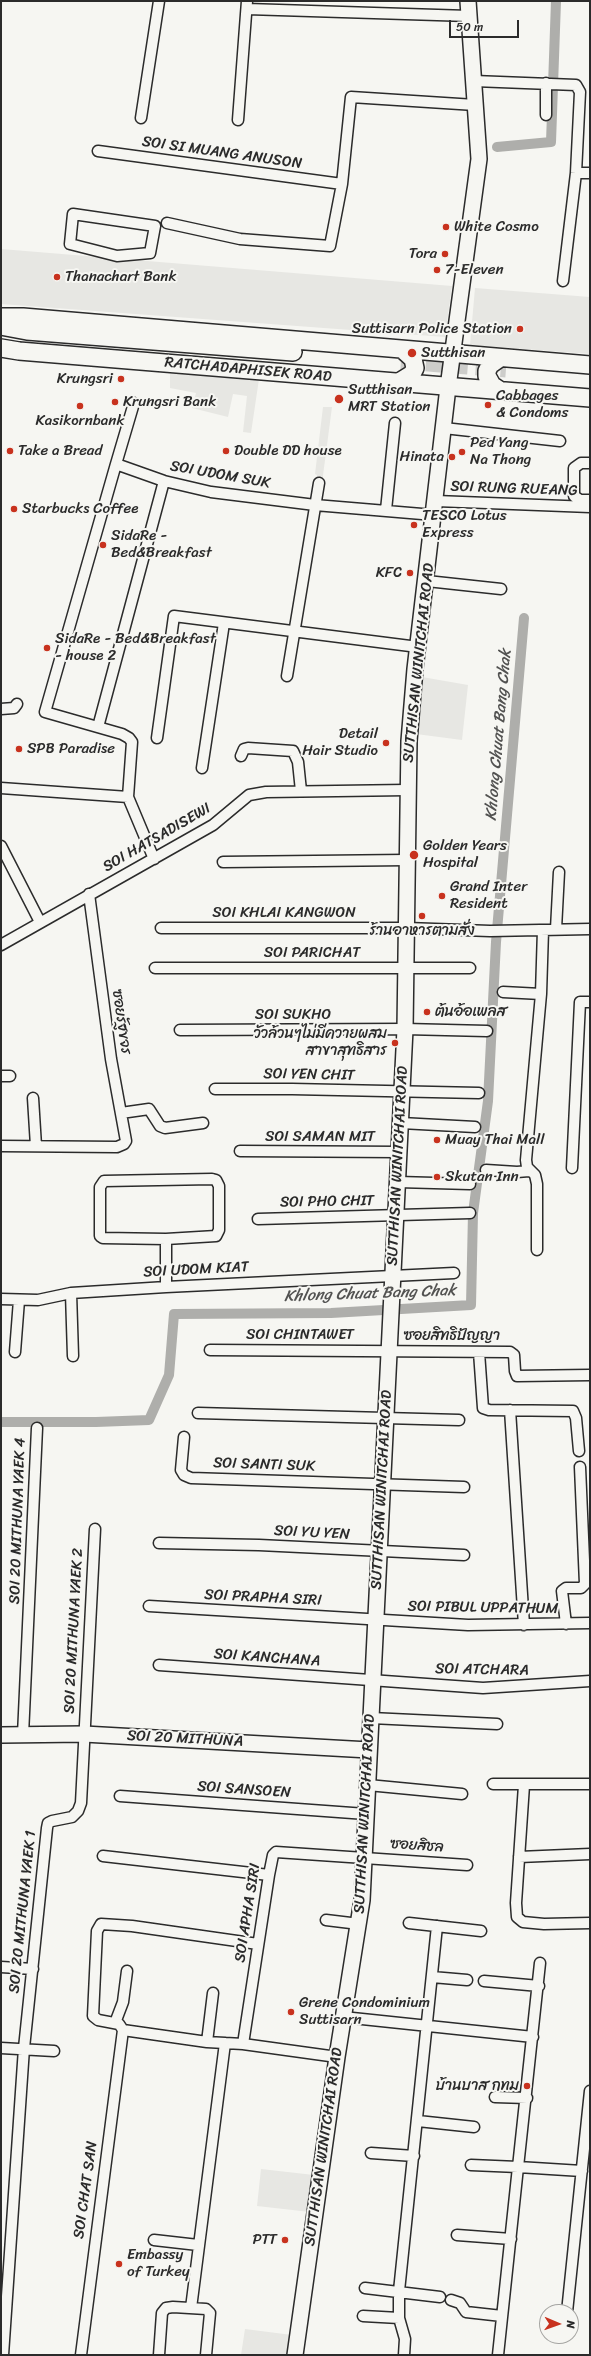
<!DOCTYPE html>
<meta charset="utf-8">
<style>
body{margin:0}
#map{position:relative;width:591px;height:2356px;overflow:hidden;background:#f6f6f2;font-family:Sriracha,sans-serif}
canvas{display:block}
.frame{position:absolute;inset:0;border:2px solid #2b2b2b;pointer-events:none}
.north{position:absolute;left:539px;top:2304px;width:40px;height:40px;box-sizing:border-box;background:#f6f6f2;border:1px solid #a5a5a2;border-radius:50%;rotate:92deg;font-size:11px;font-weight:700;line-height:16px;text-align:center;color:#2b2b2b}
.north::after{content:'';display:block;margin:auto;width:14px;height:18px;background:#c8321e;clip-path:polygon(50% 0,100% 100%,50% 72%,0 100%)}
.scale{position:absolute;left:449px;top:20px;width:70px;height:18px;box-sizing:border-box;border:2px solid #2b2b2b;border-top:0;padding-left:5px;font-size:12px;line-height:14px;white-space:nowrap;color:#2b2b2b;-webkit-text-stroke:3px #f6f6f2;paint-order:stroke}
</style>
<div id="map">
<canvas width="591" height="2356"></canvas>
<div class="frame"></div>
<div class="north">N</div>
<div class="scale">50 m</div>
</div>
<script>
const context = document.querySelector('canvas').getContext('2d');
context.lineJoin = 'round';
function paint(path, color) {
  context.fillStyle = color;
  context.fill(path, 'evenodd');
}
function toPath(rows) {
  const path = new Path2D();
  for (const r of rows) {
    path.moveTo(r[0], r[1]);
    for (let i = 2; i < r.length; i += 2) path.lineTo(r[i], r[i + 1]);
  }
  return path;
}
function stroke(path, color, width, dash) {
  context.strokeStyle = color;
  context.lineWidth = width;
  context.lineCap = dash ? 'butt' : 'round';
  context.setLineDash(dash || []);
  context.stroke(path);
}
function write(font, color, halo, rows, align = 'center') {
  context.font = font + ' Sriracha,"Playpen Sans Thai",sans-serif';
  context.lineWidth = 4;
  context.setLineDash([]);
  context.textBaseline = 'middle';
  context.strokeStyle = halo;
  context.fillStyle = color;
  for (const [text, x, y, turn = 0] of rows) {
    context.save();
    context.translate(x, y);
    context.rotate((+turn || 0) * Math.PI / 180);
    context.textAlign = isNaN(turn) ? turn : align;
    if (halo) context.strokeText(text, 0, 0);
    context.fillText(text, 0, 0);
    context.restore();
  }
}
const built = toPath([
 [1,249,452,286,445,337,1,304],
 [475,288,590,297,590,354,470,345],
 [170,372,259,379,251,433,243,432,247,396,233,394,228,417,192,408,196,393,170,388],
 [323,407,332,407,322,483,316,483,317,475,315,474],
 [422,677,468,685,462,740,416,734],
 [261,2169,314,2175,310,2212,257,2206],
 [245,2329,292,2335,289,2355,241,2355]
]);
const canal = toPath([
 [497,147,551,142,556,1],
 [1,1422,96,1422,149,1420,169,1375,174,1314,331,1313,471,1305,473,1213,488,1101,496,942,524,618]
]);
const primaryTunnel = toPath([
 [401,361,506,369]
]);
const street = toPath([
 [247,9,469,16],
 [474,81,576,85,580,92,576,173,563,281],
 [546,115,546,83],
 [141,118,159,1],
 [238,120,247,1],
 [98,151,342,184,351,97,475,105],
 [576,173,590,173],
 [73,214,155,226,150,253,117,256,70,244,73,214],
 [167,223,240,239,330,246,342,184],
 [444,428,560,441],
 [590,463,581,463,574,468,574,496,580,500,590,500],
 [116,464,134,403],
 [436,501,590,507],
 [386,510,395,423],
 [427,581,501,589],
 [287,676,319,483],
 [1,709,14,708,17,704],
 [98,727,164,481],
 [157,738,174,616,418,647],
 [241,756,244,749,248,748,293,751,298,762,301,791],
 [202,768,224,623],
 [1,788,128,797],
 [1,846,40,922],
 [154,859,128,797,132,742,129,738,122,734,45,712,116,464,164,481,211,492,315,505,434,515],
 [223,862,407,860],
 [161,928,407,928,490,931,590,929],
 [556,929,559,872],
 [1,945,213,825,249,795,266,792,407,790],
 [155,968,470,968],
 [503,992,541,994,543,930],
 [180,1030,405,1029,487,1031],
 [1,1076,10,1076],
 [215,1089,292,1089,479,1093],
 [33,1098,36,1146],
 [121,1113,149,1109,160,1126,165,1128,203,1123],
 [401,1123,475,1127],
 [1,1146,117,1147,124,1144,126,1141,111,1059,89,894],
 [240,1151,399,1152],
 [572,1168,580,1002,590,1002],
 [486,1170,517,1172,529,1171],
 [212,1179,216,1180,219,1186,219,1230,216,1236,166,1239,103,1238,100,1236,100,1187,104,1181,212,1179],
 [398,1182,470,1184],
 [258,1219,470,1213],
 [166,1239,166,1287],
 [537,1250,537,1184,535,1175,527,1167,526,1160,541,994],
 [71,1293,73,1356],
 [1,1299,38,1300,71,1293,166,1287,454,1273],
 [210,1350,510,1352,514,1355,515,1371,517,1376,590,1375],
 [15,1352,19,1300],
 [479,1352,483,1408,489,1410,573,1411,576,1418,579,1451],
 [510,1410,524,1625],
 [198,1413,459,1420],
 [184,1437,181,1470,184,1475,191,1478,464,1487],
 [159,1543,259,1545,464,1555],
 [149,1606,468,1625,590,1623],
 [566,1624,562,1591,566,1588,581,1588,585,1584,580,1467],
 [159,1665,483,1688,590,1681],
 [371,1718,497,1724],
 [23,1735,37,1428],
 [493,1784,590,1784],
 [368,1785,462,1794],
 [524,1785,516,1903,517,1917,523,1922,544,1924,590,1923],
 [120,1796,366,1814],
 [103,1856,269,1875],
 [519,1857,590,1854],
 [326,1920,359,1924],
 [409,1923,481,1931],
 [1,1967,33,1969],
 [432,1977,467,1980],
 [484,1981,539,1986],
 [343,2017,533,2037],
 [115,2023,123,2002,127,1971],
 [123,2030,119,2024,98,2020,93,2016,97,1931,101,1924,132,1926,258,1944],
 [207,2042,213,1993],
 [243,2044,269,1875,273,1855,276,1852,467,1865],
 [1,2048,54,2051],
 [495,2097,527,2098],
 [418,2121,474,2127],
 [371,2153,414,2156],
 [471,2165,518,2167,540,1963],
 [457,2235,511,2239],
 [154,2240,198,2245],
 [365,2288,440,2297],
 [451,2300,460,2303,466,2312,502,2316],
 [191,2308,225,2043],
 [567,2312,590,2091],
 [363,2316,399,2318],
 [3,2355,24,2048,47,1828,48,1823,52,1821,72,1817,78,1811,81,1803,95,1529],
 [81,2355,123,2030,207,2042,243,2044,337,2057],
 [159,2355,162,2313,166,2308,173,2307,206,2309,210,2313,206,2355],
 [404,2355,405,2339,399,2318,399,2291,437,1926],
 [498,2355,518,2167,582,2171]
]);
const secondary = toPath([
 [1,1735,84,1734,369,1750],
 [295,2355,337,2057,362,1900,405,1029,409,741,415,669,448,387,479,159,468,1]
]);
const primary = toPath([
 [1,317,23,317,590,365],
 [1,326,27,331,293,352],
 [1,348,19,351,590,398],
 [500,358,490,365,487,371,487,376,492,385,501,391],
 [399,382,412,374,415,368,413,359,403,350]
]);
const markers = [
 [446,227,4,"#c8321e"],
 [445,254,4,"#c8321e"],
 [437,270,4,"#c8321e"],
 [57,277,4,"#c8321e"],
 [520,329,4,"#c8321e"],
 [412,353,5,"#c8321e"],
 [121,379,4,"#c8321e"],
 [339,399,5,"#c8321e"],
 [115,402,4,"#c8321e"],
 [488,405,4,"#c8321e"],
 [80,406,4,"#c8321e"],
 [10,451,4,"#c8321e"],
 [226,451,4,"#c8321e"],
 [462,452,4,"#c8321e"],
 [452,457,4,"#c8321e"],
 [14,509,4,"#c8321e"],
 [414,525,4,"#c8321e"],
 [103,545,4,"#c8321e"],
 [410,573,4,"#c8321e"],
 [47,648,4,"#c8321e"],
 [386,743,4,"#c8321e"],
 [19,749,4,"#c8321e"],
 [414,855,5,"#c8321e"],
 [442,896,4,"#c8321e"],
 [422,916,4,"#c8321e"],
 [427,1012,4,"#c8321e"],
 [395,1043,4,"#c8321e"],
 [437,1140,4,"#c8321e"],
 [437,1177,4,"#c8321e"],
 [291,2012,4,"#c8321e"],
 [527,2086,4,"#c8321e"],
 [285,2240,4,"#c8321e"],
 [119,2264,4,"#c8321e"]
];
const streetNames = [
 ["SOI SI MUANG ANUSON",222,153,8],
 ["RATCHADAPHISEK ROAD",248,370,5],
 ["SOI UDOM SUK",220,475,10],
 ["SOI RUNG RUEANG",514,489,2],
 ["SUTTHISAN WINITCHAI ROAD",419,663,-84],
 ["SOI HATSADISEWI",157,838,-30],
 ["SOI KHLAI KANGWON",284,913],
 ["SOI PARICHAT",312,953],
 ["SOI SUKHO",293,1015],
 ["ซอยรัฐขจร",121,1022,82],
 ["SOI YEN CHIT",309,1075,1],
 ["SOI SAMAN MIT",320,1137],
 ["SUTTHISAN WINITCHAI ROAD",398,1166,-87],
 ["SOI PHO CHIT",327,1202,-1],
 ["SOI UDOM KIAT",196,1270,-3],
 ["SOI CHINTAWET",300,1335],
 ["ซอยสิทธิปัญญา",452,1336],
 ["SOI SANTI SUK",264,1465,2],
 ["SUTTHISAN WINITCHAI ROAD",382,1490,-87],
 ["SOI 20 MITHUNA YAEK 4",18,1521,-88],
 ["SOI YU YEN",312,1533,3],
 ["SOI PRAPHA SIRI",263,1598,3],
 ["SOI PIBUL UPPATHUM",483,1608,1],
 ["SOI 20 MITHUNA YAEK 2",74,1631,-87],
 ["SOI KANCHANA",267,1658,4],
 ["SOI ATCHARA",482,1670,1],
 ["SOI 20 MITHUNA",185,1739,3],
 ["SOI SANSOEN",244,1790,4],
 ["SUTTHISAN WINITCHAI ROAD",365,1814,-87],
 ["ซอยสิชล",417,1846,4],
 ["SOI 20 MITHUNA YAEK 1",23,1912,-84],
 ["SOI APHA SIRI",248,1913,-81],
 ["SUTTHISAN WINITCHAI ROAD",324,2147,-82],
 ["SOI CHAT SAN",86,2190,-82]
];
const poiNames = [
 ["White Cosmo",454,227],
 ["Tora",437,254,"right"],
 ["7-Eleven",445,270],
 ["Thanachart Bank",65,277],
 ["Suttisarn Police Station",512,329,"right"],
 ["Sutthisan",421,353],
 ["Krungsri",113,379,"right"],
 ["Sutthisan",348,390],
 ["MRT Station",348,407],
 ["Cabbages",496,396],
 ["& Condoms",496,413],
 ["Krungsri Bank",123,402],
 ["Kasikornbank",80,421,"center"],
 ["Ped Yang",470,443],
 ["Na Thong",470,460],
 ["Take a Bread",18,451],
 ["Double DD house",234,451],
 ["Hinata",444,457,"right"],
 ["Starbucks Coffee",22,509],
 ["TESCO Lotus",422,516],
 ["Express",422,533],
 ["SidaRe -",111,536],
 ["Bed&Breakfast",111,553],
 ["KFC",402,573,"right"],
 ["SidaRe - Bed&Breakfast",55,639],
 ["- house 2",55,656],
 ["Detail",378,734,"right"],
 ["Hair Studio",378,751,"right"],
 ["SPB Paradise",27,749],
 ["Golden Years",423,846],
 ["Hospital",423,863],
 ["Grand Inter",450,887],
 ["Resident",450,904],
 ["ร้านอาหารตามสั่ง",422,931,"center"],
 ["ต้นอ้อเพลส",435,1012],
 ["วัวล้วนๆไม่มีควายผสม",387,1034,"right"],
 ["สาขาสุทธิสาร",387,1051,"right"],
 ["Muay Thai Mall",445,1140],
 ["Skutan Inn",445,1177],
 ["Grene Condominium",299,2003],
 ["Suttisarn",299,2020],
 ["บ้านบาส กทม",519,2086,"right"],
 ["PTT",277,2240,"right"],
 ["Embassy",127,2255],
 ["of Turkey",127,2272]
];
const waterNames = [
 ["Khlong Chuat Bang Chak",499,735,-85],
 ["Khlong Chuat Bang Chak",370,1294,-2]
];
paint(built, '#e7e7e3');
stroke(canal, '#aeaeab', 10);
stroke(primaryTunnel, '#cdcdca', 17, [17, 8]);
stroke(street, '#2b2b2b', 13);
stroke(secondary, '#2b2b2b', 18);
stroke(primary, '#2b2b2b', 20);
stroke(street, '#f6f6f2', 10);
stroke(secondary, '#f6f6f2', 15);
stroke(primary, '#f6f6f2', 17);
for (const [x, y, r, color] of markers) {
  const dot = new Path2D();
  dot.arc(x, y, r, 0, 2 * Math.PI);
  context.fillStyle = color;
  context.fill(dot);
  stroke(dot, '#f6f6f2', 1.5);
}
write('15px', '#2b2b2b', '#f6f6f2', streetNames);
write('15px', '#2b2b2b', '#f6f6f2', poiNames, 'left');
write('italic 16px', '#525251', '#f6f6f2', waterNames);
</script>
